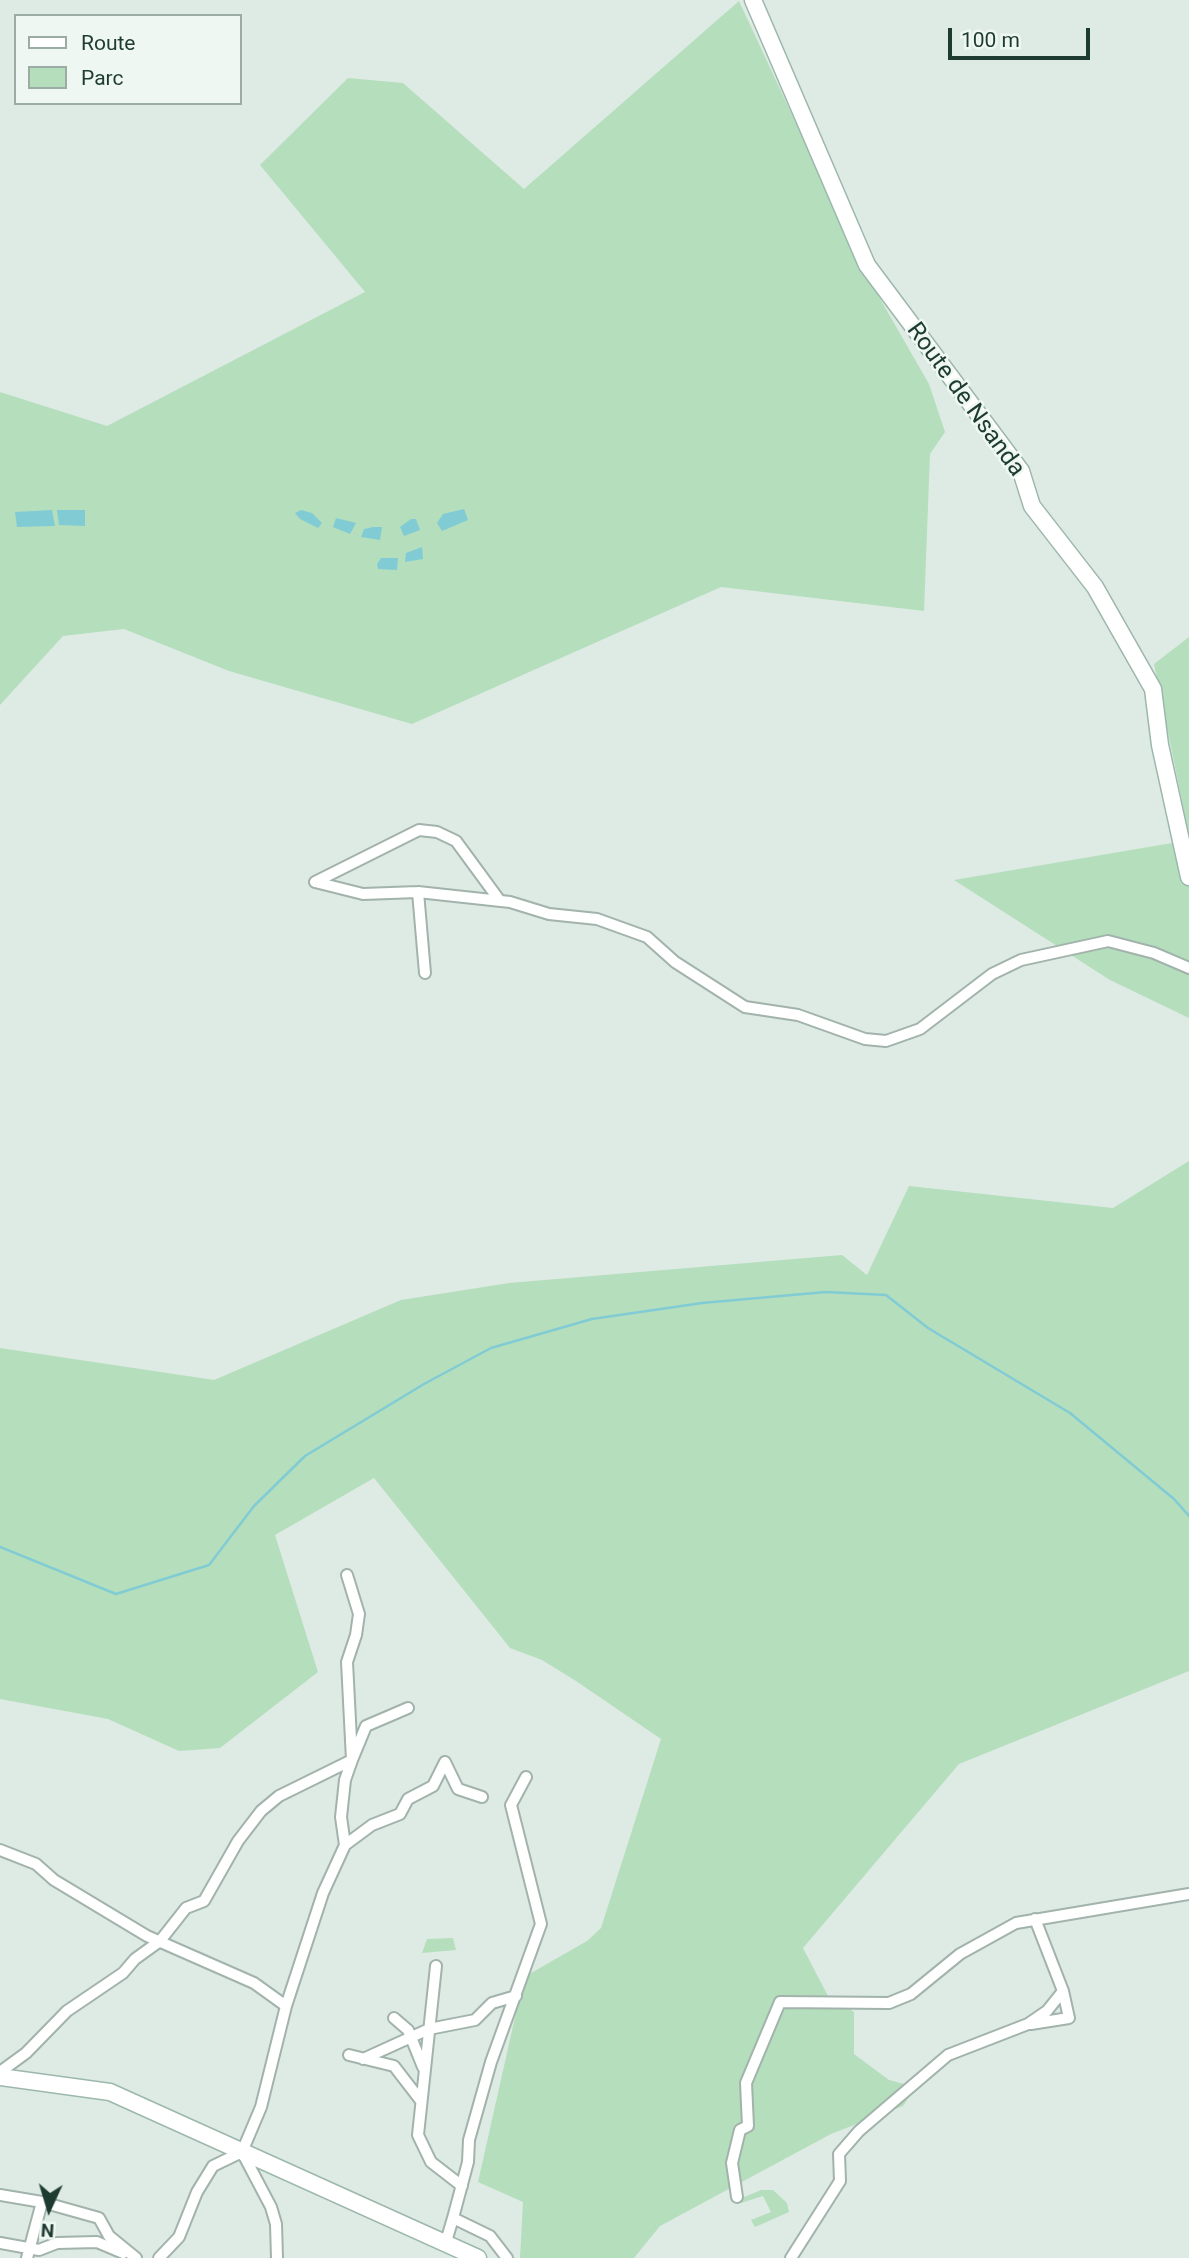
<!DOCTYPE html>
<style>
body{margin:0}
#map{position:relative;width:1189px;height:2258px;overflow:hidden;background:#deebe4;font-family:Roboto,sans-serif}
canvas{display:block}
.legend{position:absolute;left:14px;top:14px;width:228px;height:91px;box-sizing:border-box;background:#eef7f2;border:2px solid #9baca5;margin:0;padding:9px 12px;list-style:none;font-size:21px;color:#1e3b32}
.legend li{display:flex;align-items:center;gap:14px;height:35px}
.legend b{width:35px;border:2px solid #9baca5}
.north{position:absolute;left:14px;top:2174px;width:70px;height:70px;-webkit-text-stroke:5px #eef7f2;paint-order:stroke;rotate:184deg;font-size:19px;font-weight:700;line-height:28px;text-align:center;color:#1e3b32}
.north::after{content:'';display:block;margin:auto;width:24px;height:32px;background:#1e3b32;clip-path:polygon(50% 0,100% 100%,50% 72%,0 100%)}
.scale{position:absolute;left:948px;top:28px;width:142px;height:32px;box-sizing:border-box;border:4px solid #1e3b32;border-top:0;padding-left:9px;font-size:21px;line-height:24px;white-space:nowrap;color:#1e3b32;-webkit-text-stroke:5px #eef7f2;paint-order:stroke}
</style>
<div id="map">
<canvas width="1189" height="2258"></canvas>
<ul class="legend">
<li><b style="height:9px;background:#fff"></b>Route</li>
<li><b style="height:19px;background:#b5debd"></b>Parc</li>
</ul>
<div class="north">N</div>
<div class="scale">100 m</div>
</div>
<script>
const context = document.querySelector('canvas').getContext('2d');
context.lineJoin = 'round';
function paint(path, color) {
  context.fillStyle = color;
  context.fill(path, 'evenodd');
}
function toPath(rows) {
  const path = new Path2D();
  for (const r of rows) {
    path.moveTo(r[0], r[1]);
    for (let i = 2; i < r.length; i += 2) path.lineTo(r[i], r[i + 1]);
  }
  return path;
}
function stroke(path, color, width, dash) {
  context.strokeStyle = color;
  context.lineWidth = width;
  context.lineCap = dash ? 'butt' : 'round';
  context.setLineDash(dash || []);
  context.stroke(path);
}
function write(font, color, halo, rows, align = 'center') {
  context.font = font + ' Roboto,sans-serif';
  context.lineWidth = 5;
  context.setLineDash([]);
  context.textBaseline = 'middle';
  context.strokeStyle = halo;
  context.fillStyle = color;
  for (const [text, x, y, turn = 0] of rows) {
    context.save();
    context.translate(x, y);
    context.rotate((+turn || 0) * Math.PI / 180);
    context.textAlign = isNaN(turn) ? turn : align;
    if (halo) context.strokeText(text, 0, 0);
    context.fillText(text, 0, 0);
    context.restore();
  }
}
const green = toPath([
 [739,1,867,276,929,384,945,432,930,454,924,611,721,587,412,724,229,671,124,629,63,636,0,705,0,392,107,426,365,292,260,165,348,78,403,83,524,189],
 [1189,637,1189,835,1154,664],
 [1178,842,1189,884,1189,1018,1110,980,954,880],
 [1189,1161,1189,1671,959,1764,803,1948,828,1996,854,2012,854,2054,889,2080,904,2084,911,2094,903,2106,831,2134,660,2226,634,2258,520,2258,523,2202,478,2182,524,1977,587,1941,601,1928,661,1739,576,1681,542,1660,510,1648,374,1478,275,1535,318,1672,220,1748,179,1751,108,1719,0,1699,0,1348,214,1380,401,1300,509,1283,842,1255,867,1275,909,1186,1113,1208],
 [453,1938,456,1950,422,1953,427,1939],
 [761,2190,773,2190,787,2203,789,2212,755,2227,751,2220,771,2212,763,2196,741,2203,742,2198]
]);
const water = toPath([
 [464,509,468,520,442,531,437,523,443,514],
 [52,510,55,526,17,527,15,512],
 [57,510,85,510,85,526,59,525],
 [301,510,312,513,322,523,318,528,300,519,295,513],
 [336,518,356,523,350,534,333,527],
 [411,519,416,519,420,530,404,536,400,527],
 [373,527,382,527,380,540,361,537,364,529],
 [422,547,423,559,405,562,406,553],
 [381,558,398,558,397,570,378,569,377,564]
]);
const stream = toPath([
 [0,1547,116,1594,209,1565,254,1506,305,1456,424,1384,491,1348,592,1319,702,1303,826,1292,886,1295,928,1328,1070,1413,1174,1499,1189,1516]
]);
const street = toPath([
 [315,882,363,894,418,892,510,902,549,914,597,919,647,937,675,962,745,1007,798,1015,865,1039,886,1041,920,1029,992,974,1021,960,1108,941,1154,953,1189,968],
 [315,882,419,830,437,832,456,841,500,901],
 [418,892,425,973],
 [347,1575,359,1614,356,1635,347,1662,352,1760,366,1726,408,1708],
 [445,1762,458,1789,482,1797],
 [345,1845,372,1825,400,1814,408,1799,433,1786,445,1762],
 [0,1850,36,1864,54,1880,147,1936,254,1983,286,2006],
 [436,1966,418,2135,431,2162,462,2186],
 [394,2018,408,2030,423,2067],
 [1031,2024,1069,2018,1063,1991,1035,1919],
 [349,2055,394,2066,421,2101],
 [363,2059,429,2029,475,2020,492,2003,516,1996],
 [0,2072,26,2053,67,2011,123,1973,135,1959,160,1941,186,1908,204,1901,238,1841,261,1811,279,1796,352,1760],
 [242,2152,271,2207,276,2224,277,2258],
 [0,2195,42,2202],
 [737,2197,732,2163,740,2130,748,2126,746,2083,780,2002,889,2003,911,1994,960,1954,1016,1923,1189,1894],
 [0,2243,39,2250,57,2243,97,2242,123,2253],
 [445,2245,453,2218],
 [27,2258,42,2202,99,2218,109,2236,136,2258],
 [159,2258,179,2237,197,2192,213,2166,242,2152,261,2107,286,2006,323,1893,345,1845,341,1817,345,1780,352,1760],
 [507,2258,490,2236,453,2218,468,2162,469,2140,491,2062,541,1924,511,1805,526,1777],
 [791,2258,840,2181,839,2154,859,2131,948,2055,1028,2024,1047,2011,1063,1991]
]);
const secondary = toPath([
 [753,0,867,265,1021,471,1032,506,1095,587,1153,689,1160,745,1189,877],
 [0,2077,110,2092,478,2258]
]);
const streetNames = [
 ["Route de Nsanda",965,400,54]
];
paint(green, '#b5debd');
paint(water, '#81ccd4');
stroke(stream, '#81ccd4', 2.5);
stroke(street, '#a1b3ab', 14);
stroke(secondary, '#9cb7ac', 19);
stroke(street, '#fff', 10);
stroke(secondary, '#fff', 16);
write('24px', '#1e3b32', '#eef7f2', streetNames);
</script>
